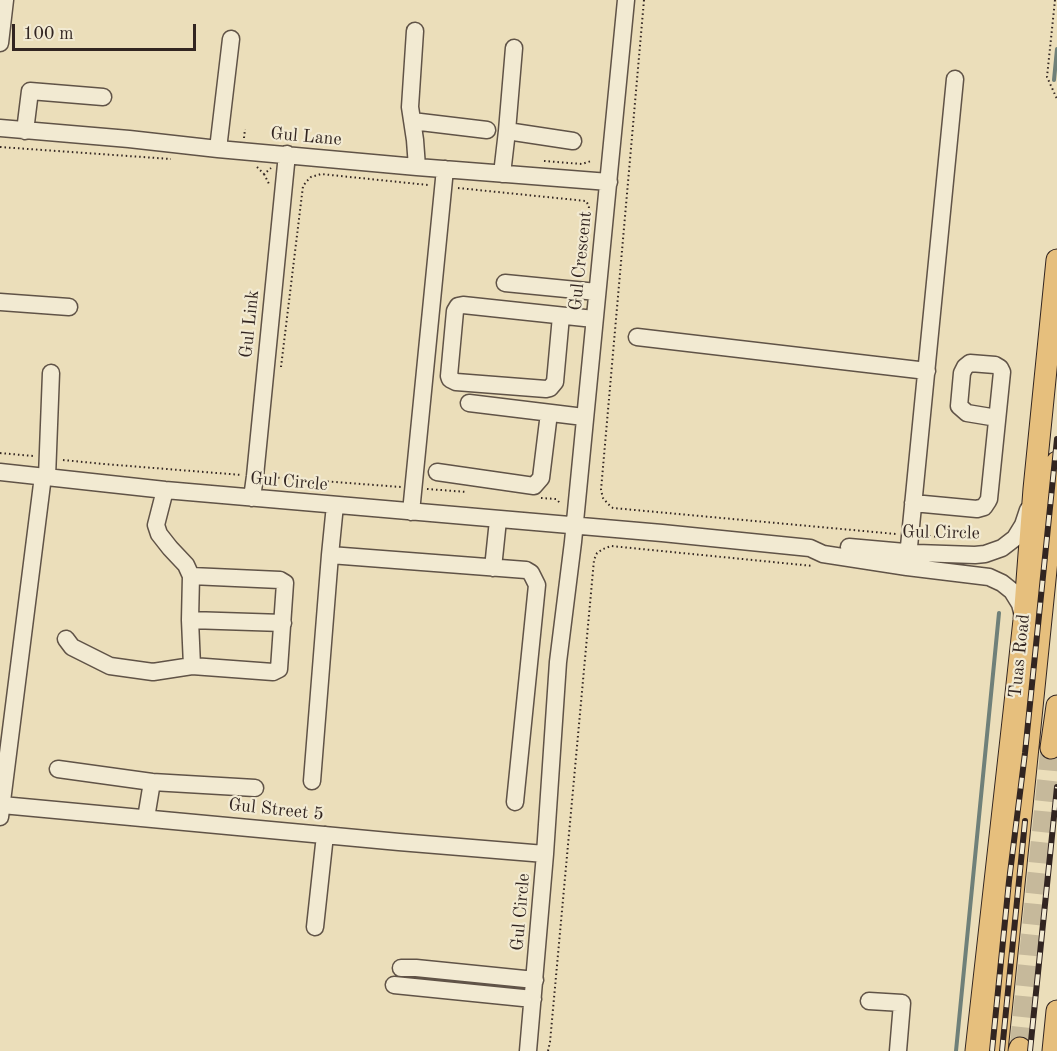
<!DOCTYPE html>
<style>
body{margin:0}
#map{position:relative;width:1057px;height:1051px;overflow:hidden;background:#ebdeba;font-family:"Old Standard TT",serif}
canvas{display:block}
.scale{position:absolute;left:12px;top:24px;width:184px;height:27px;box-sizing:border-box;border:3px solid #322521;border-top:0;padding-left:8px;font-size:18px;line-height:21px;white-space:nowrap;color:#322521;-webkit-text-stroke:4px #f2ead2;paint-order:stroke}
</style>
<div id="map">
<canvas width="1057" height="1051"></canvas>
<div class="scale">100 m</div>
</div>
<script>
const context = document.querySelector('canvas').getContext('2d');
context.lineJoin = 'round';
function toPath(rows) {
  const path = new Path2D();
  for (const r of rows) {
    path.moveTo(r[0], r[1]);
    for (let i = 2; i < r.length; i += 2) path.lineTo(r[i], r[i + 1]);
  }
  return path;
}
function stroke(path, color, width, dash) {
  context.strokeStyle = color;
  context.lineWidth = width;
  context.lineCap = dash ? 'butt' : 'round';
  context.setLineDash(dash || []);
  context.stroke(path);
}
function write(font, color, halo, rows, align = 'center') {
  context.font = font + ' "Old Standard TT",serif';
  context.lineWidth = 4.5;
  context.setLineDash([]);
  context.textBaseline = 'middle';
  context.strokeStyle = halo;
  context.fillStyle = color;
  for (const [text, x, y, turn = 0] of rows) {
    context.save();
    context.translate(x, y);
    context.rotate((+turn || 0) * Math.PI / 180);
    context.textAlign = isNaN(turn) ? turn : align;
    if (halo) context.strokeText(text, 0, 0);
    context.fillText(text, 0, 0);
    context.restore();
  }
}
const stream = toPath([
 [1054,80,1057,49],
 [956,1051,999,613]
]);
const majorTunnel = toPath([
 [1020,1048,1051,748]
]);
const path = toPath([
 [644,0,601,490,603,498,608,504,613,508,896,534],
 [1055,0,1047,77,1057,99],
 [244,138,245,129],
 [0,147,171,159],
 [544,161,582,164,591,161],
 [257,167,264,174,271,168],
 [264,174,269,184],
 [458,188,586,201,589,206,585,254],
 [281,367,303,186,307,181,311,177,321,174,428,185],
 [0,453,33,456],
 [63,460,104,464,242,475],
 [269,477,401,487],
 [427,489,467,492],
 [541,498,556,499,560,503],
 [925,536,977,539],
 [548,1051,550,1042,594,560,597,553,603,549,611,546,813,566]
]);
const minor = toPath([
 [415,31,410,107,415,140,417,167],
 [0,43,5,0],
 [412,121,487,130],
 [0,128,129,139,218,149,417,167,609,182],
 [25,131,30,91,103,97],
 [507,131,573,141],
 [218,149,231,39],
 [502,174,507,131,514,48],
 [505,283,597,292],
 [0,302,69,307],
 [561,316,555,382,550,388,546,389,456,382,450,379,449,376,455,311,458,306,463,305,594,319],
 [637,337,927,371],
 [469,403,584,417],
 [0,472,165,490,662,533,810,548,823,554,907,567,989,577,1002,583,1012,591,1020,604,1023,616],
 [437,472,534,486,541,478,549,413],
 [47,477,51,373],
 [165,490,156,525,159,534,170,548,186,565,191,576,190,620,192,666],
 [252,498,255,476,287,154],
 [913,503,977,509,984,507,988,501,989,499,1002,372,1000,368,995,365,970,363,965,367,962,373,959,406,967,413,997,418],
 [411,512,445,169],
 [849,547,916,553,975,555,985,554,1002,548,1015,538,1023,525,1028,510],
 [330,555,526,570,531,573,537,585,515,802],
 [907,567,955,79],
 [493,568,498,520],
 [190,620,283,623],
 [66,639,72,647,110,666,153,672,192,666,273,672,279,669,285,583,280,580,191,576],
 [58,769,152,782,255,788],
 [312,781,330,555,335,505],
 [2,805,399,842,545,854],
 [0,817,43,476],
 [146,818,152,782],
 [315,927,325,835],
 [401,968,416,968,535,980],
 [394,985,533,999],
 [869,1001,902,1003,898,1051],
 [528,1051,545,854,558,662,573,542,626,0]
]);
const major = toPath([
 [1051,748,1057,706],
 [976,1051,1014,712,1024,620,1034,489,1057,260],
 [997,1051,1057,462],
 [1019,1051,1020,1048],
 [1053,1051,1057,1011]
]);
const rail = toPath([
 [992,1051,1009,881,1025,753,1057,439],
 [1002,1051,1025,821],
 [1030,1051,1057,787]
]);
const streetNames = [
 ["Gul Lane",306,137,5],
 ["Gul Crescent",581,261,-84],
 ["Gul Link",250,324,-84],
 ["Gul Circle",289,482,5],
 ["Gul Circle",941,533,1],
 ["Tuas Road",1020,656,-84],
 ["Gul Street 5",276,810,6],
 ["Gul Circle",521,912,-85]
];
stroke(stream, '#6f8079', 4);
stroke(majorTunnel, '#c6b99b', 21, [21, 10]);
stroke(minor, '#605347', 19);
stroke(major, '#322521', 23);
stroke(path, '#322521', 2, [1.5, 3]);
stroke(minor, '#f2ead2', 16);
stroke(major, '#e6bf7d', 21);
stroke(rail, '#322521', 6);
stroke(rail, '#f2ead2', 4, [11]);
write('18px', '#322521', '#f2ead2', streetNames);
</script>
